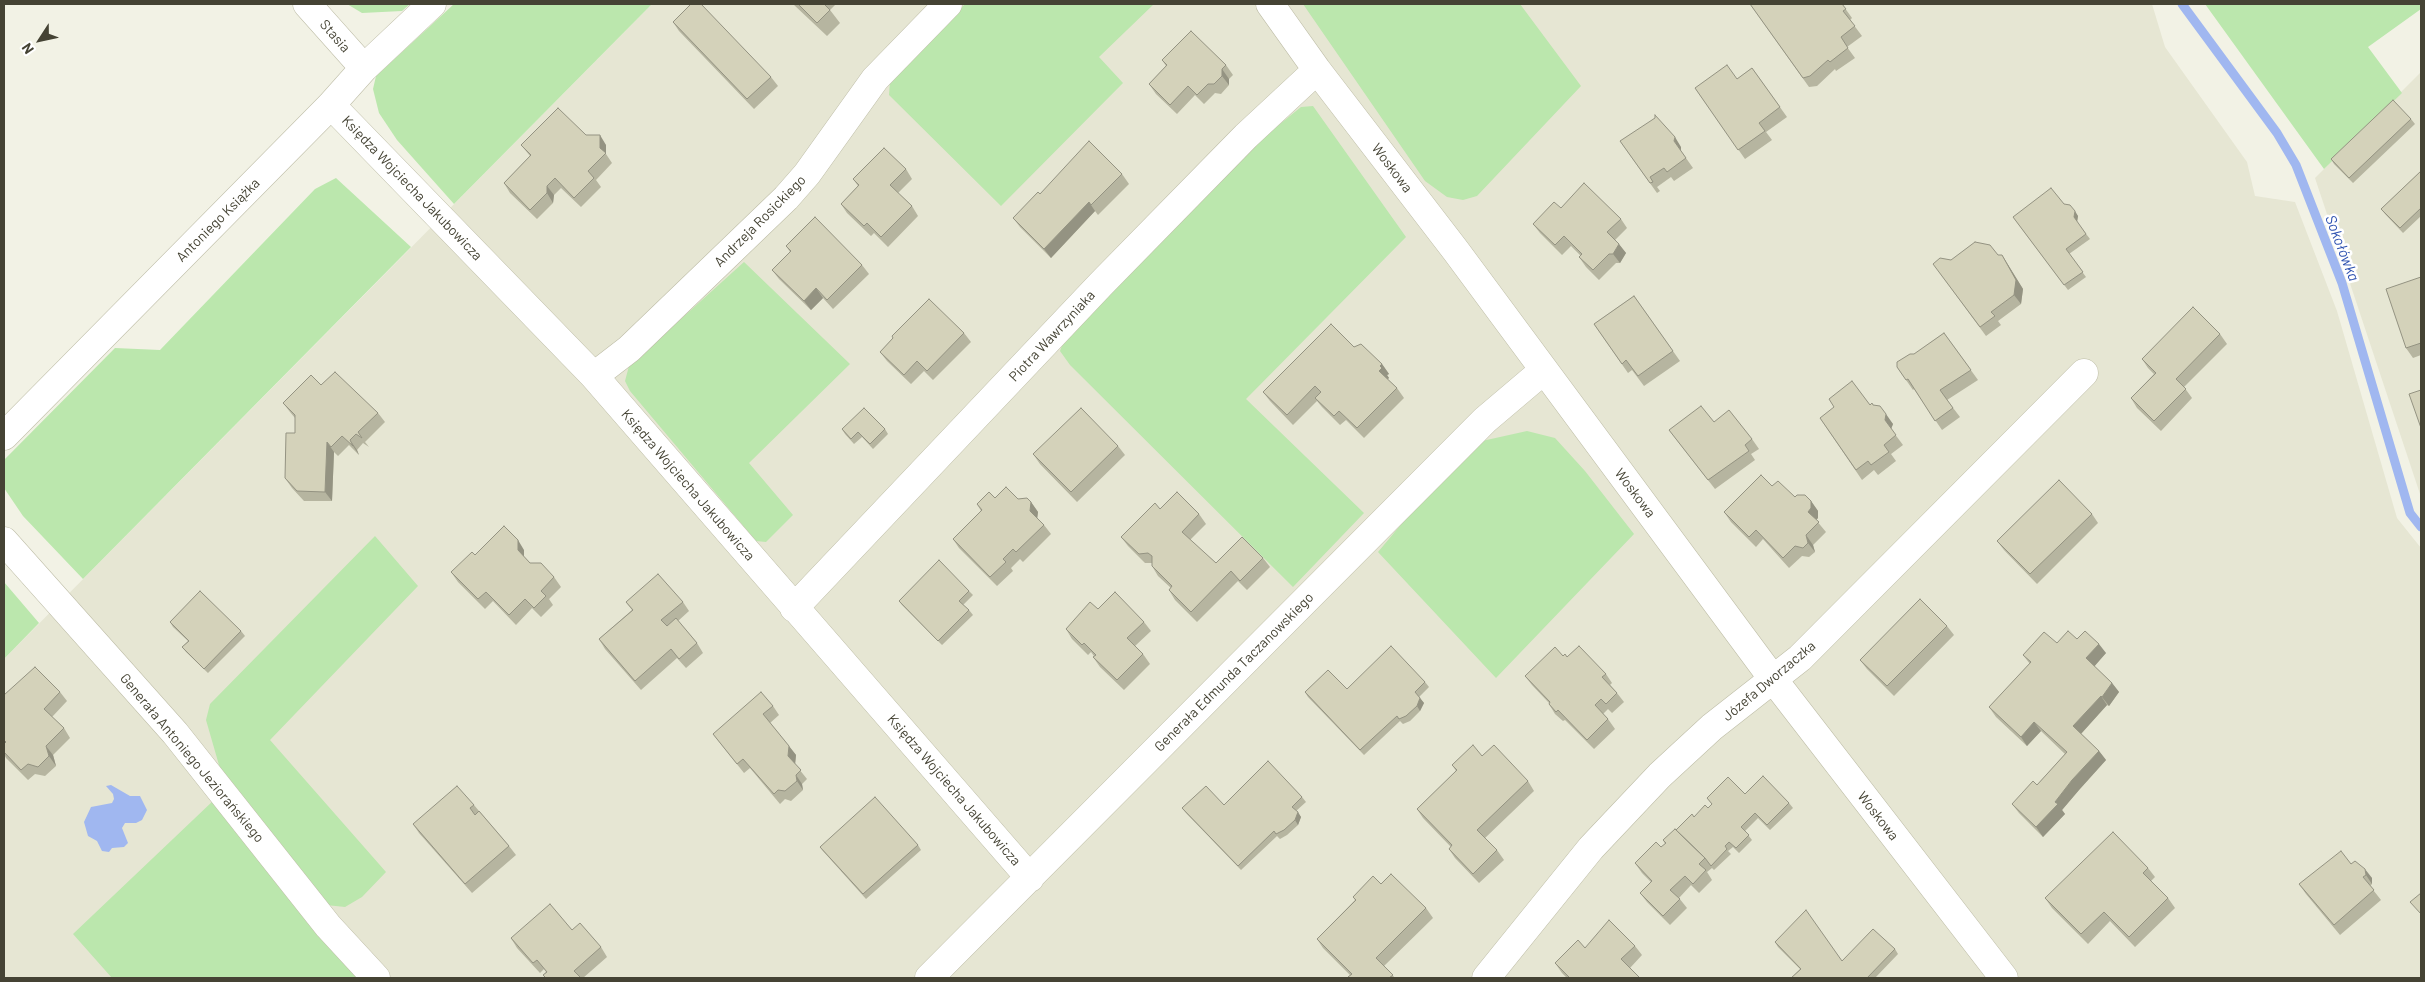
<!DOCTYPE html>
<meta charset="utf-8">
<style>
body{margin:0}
#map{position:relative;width:2425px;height:982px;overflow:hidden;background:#f2f2e5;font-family:Barlow,sans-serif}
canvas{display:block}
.frame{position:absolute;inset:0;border:5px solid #454334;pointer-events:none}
.north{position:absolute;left:15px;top:15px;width:50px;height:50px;-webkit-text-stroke:4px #fff;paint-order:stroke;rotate:235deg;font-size:14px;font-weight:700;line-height:20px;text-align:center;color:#454334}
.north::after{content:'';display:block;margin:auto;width:18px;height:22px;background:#454334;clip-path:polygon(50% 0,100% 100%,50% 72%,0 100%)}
</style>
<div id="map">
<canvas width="2425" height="982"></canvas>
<div class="frame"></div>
<div class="north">N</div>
</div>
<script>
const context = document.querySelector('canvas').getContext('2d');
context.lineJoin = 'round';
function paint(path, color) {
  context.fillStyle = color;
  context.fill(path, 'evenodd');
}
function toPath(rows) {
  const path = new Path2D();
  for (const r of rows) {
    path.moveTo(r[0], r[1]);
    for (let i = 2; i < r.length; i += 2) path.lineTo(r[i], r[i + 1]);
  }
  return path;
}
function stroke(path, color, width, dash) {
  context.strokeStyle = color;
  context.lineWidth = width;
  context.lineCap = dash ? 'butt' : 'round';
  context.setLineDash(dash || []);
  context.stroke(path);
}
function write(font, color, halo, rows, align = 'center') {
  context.font = font + ' Barlow,sans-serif';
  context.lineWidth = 5;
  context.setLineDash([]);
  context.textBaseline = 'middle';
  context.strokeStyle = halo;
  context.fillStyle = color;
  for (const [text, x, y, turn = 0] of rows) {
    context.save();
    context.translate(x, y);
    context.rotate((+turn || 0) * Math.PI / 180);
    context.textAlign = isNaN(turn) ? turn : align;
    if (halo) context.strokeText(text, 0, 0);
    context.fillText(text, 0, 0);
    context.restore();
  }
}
const residential = toPath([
 [652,4,2152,4,2165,47,2247,162,2255,196,2295,202,2337,311,2397,518,2421,548,2421,978,4,978,4,659],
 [2421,72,2421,497,2315,178]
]);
const green = toPath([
 [347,4,410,4,402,11,362,13],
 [454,4,652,4,454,204,397,140,379,113,373,89,376,76],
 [965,4,1154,4,1099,57,1123,83,1001,206,889,95,890,81],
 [1303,4,1520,4,1581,86,1477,196,1463,200,1447,197,1425,181],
 [2205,4,2421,4,2421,9,2368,47,2402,93,2324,169],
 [1313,106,1406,237,1246,399,1364,513,1293,587,1070,365,1060,351,1068,329,1249,149,1301,107],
 [336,178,411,247,83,579,23,516,4,488,4,460,115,348,160,350,315,189],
 [744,262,850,364,749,463,793,515,766,542,756,541,630,391,625,381,629,366],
 [1527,431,1555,438,1585,471,1634,534,1496,678,1378,552,1404,521,1482,441],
 [375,536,418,586,270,740,386,872,362,897,345,907,326,905,221,772,206,720,210,704],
 [4,582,39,623,4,659],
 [214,800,359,978,112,978,73,934]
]);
const water = toPath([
 [111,785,130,796,140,796,147,810,142,820,136,823,125,823,122,828,128,843,124,847,112,848,109,852,102,851,97,841,88,836,84,822,91,807,112,803,114,799,113,794,106,786]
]);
const stream = toPath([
 [2182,4,2277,133,2296,165,2342,283,2410,513,2421,527]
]);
const minor = toPath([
 [307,4,364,68],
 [1270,4,1317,70,1456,251,1773,679,2004,978],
 [331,105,594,376,1030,878],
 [594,376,629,349,786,198,807,174,875,79,948,4],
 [4,436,331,105,364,68,432,4],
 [4,541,175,733,328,926,376,978],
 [794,608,1101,284,1246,136,1317,70],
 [929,978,1485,420,1544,370],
 [1486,978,1591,848,1660,775,1712,727,1800,658,2084,373]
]);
const wall = toPath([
 [793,4,836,4,830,10,840,23,827,36],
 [1750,4,1842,4,1852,18,1850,20,1862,36,1847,47,1855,58,1836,71,1835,69,1817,86,1809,87],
 [673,22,771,77,778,86,754,109,679,31],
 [1162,60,1226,65,1233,75,1229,79,1229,85,1221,94,1215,93,1204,104,1195,95,1177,114,1156,94,1149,84,1166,66],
 [1752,68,1787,117,1766,132,1772,140,1745,159,1695,88,1737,79],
 [2411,119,2415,124,2353,183,2334,164,2331,159],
 [586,135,606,145,606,154,612,163,596,180,601,187,581,207,561,188,554,195,553,203,537,219,510,193,504,183,530,156,521,145],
 [1620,141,1681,147,1681,151,1693,168,1674,181,1671,177,1657,187,1660,191,1657,193],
 [906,169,912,179,898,193,912,206,918,216,888,247,874,233,871,236,847,213,841,204,858,186,853,179],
 [2421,171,2421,216,2403,233,2385,214,2381,209],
 [1122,174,1129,184,1098,215,1095,211,1051,258,1020,227,1013,218,1040,194],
 [2064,204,2078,216,2077,222,2090,239,2069,254,2086,277,2068,290,2013,217],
 [1561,208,1621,219,1627,228,1615,240,1626,253,1620,263,1616,263,1599,280,1586,267,1579,257,1581,256,1571,246,1562,255,1540,233,1533,224],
 [786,246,862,265,869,274,833,309,823,298,811,310,779,279,772,270,790,252],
 [1998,255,2002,255,2023,289,2021,304,1998,321,2001,325,1986,336,1940,273],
 [2421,277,2421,355,2413,358,2406,348],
 [1634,296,1680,361,1644,386,1632,370,1628,373,1594,324],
 [964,333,971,342,933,380,924,371,911,384,887,361,880,352,893,338,892,336],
 [1944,333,1978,380,1947,400,1960,417,1942,430,1914,389,1913,390,1897,367],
 [2220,334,2227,344,2184,387,2192,398,2161,431,2137,408,2131,398,2154,374,2148,368,2142,359],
 [1354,347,1382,364,1389,374,1387,375,1389,378,1387,379,1397,388,1404,398,1364,438,1346,420,1340,425,1322,407,1317,401,1293,425,1270,401,1263,392],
 [321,385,378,413,385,422,365,442,369,447,363,443,357,450,359,455,349,445,338,456,334,452,332,501,304,501,292,488,285,478,295,433,295,418,290,412,283,403],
 [1870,405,1874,406,1893,424,1891,429,1903,445,1891,454,1896,461,1878,475,1874,470,1862,480,1820,418],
 [1714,422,1752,439,1759,449,1751,454,1755,460,1715,489,1669,430],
 [842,429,885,429,888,434,873,449,862,437,854,444,845,434],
 [1118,446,1125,455,1077,502,1040,464,1033,454],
 [1772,486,1795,497,1811,501,1818,511,1818,518,1816,520,1826,532,1813,545,1815,552,1809,557,1802,556,1789,568,1763,539,1756,547,1731,522,1724,512],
 [995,498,1018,499,1031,502,1038,512,1037,518,1044,525,1051,534,1023,562,1020,559,1011,568,1013,571,997,586,959,548,953,539,981,511,977,504],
 [1160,509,1199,514,1206,524,1190,540,1216,563,1263,558,1270,567,1247,590,1238,581,1197,622,1175,600,1169,590,1171,588,1158,576,1152,566,1152,563,1145,563,1128,546,1121,537],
 [2092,514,2098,523,2037,584,2004,550,1997,541],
 [524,550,524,557,530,563,554,577,561,587,549,599,553,605,541,617,532,608,516,625,493,601,485,609,458,582,451,572,475,555],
 [969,591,973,595,963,605,969,610,973,615,942,645,902,605,899,601],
 [626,602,683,602,689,611,678,621,697,643,703,653,686,668,677,658,641,690,605,649,599,639,632,610],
 [1098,609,1144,622,1151,631,1135,646,1143,654,1150,664,1124,690,1100,667,1093,657,1094,656,1091,652,1088,655,1072,639,1066,629],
 [170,622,241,631,245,636,208,673,186,652,182,647,188,641,173,627],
 [1947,626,1954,635,1894,696,1867,669,1860,660],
 [2077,639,2106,653,2094,666,2112,683,2119,692,2109,706,2107,705,2081,734,2099,751,2106,760,2079,790,2062,810,2065,814,2043,837,2019,813,2012,804,2037,785,2065,754,2041,731,2027,746,1996,717,1989,707,2030,664,2023,655],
 [1563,656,1567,657,1606,674,1612,683,1610,685,1617,693,1624,702,1612,713,1608,709,1603,714,1608,719,1615,729,1594,749,1565,720,1563,721,1555,714,1549,704,1549,703,1532,685,1525,676],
 [1425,682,1429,687,1419,697,1424,703,1420,711,1410,721,1403,724,1400,721,1364,755,1308,697,1305,692],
 [60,692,67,701,52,717,64,728,70,738,53,755,56,766,45,776,35,774,28,780,6,758,4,754,4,695],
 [773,706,779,715,770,723,796,755,795,764,807,779,802,784,803,790,791,801,785,799,780,804,750,768,744,773,713,734],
 [1482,756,1528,781,1534,791,1485,838,1497,850,1504,860,1479,883,1455,858,1449,849,1451,847,1423,818,1417,809,1456,771,1452,765],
 [1745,794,1789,803,1793,808,1770,830,1758,818,1745,831,1752,840,1739,853,1733,847,1728,851,1731,854,1714,870,1712,868,1707,872,1712,880,1699,893,1691,885,1679,898,1687,908,1670,925,1647,902,1640,893,1651,882,1642,873,1635,863,1661,847,1665,844,1663,840,1676,830,1708,808,1712,804,1707,798],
 [1302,797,1306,802,1296,811,1301,817,1298,825,1287,835,1280,839,1277,836,1241,870,1186,813,1182,808],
 [474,805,479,811,509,846,516,855,472,893,419,833,413,824],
 [918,845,921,850,866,899,823,851,820,847],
 [2351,864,2372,878,2372,884,2370,886,2381,900,2340,935,2306,894,2299,884],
 [2148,868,2155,877,2151,881,2168,898,2175,908,2135,947,2110,921,2088,944,2052,908,2045,898],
 [1381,884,1426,908,1433,918,1384,966,1395,978,1349,978,1350,975,1323,948,1317,939,1355,900,1353,897],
 [572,930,601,947,607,957,583,978,546,978,543,975,546,972,544,969,540,973,517,948,511,938],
 [1775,942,1842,961,1895,949,1898,954,1875,978,1791,978,1800,969,1778,947],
 [1635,946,1642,955,1630,968,1640,978,1567,978,1562,973,1555,963,1585,948]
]);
const shadedWall = toPath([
 [1222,69,1229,79,1229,85,1222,76],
 [600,135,606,145,606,154,600,148],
 [1675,137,1681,147,1681,151,1674,141],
 [547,186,554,195,553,203,547,193],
 [1089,202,1095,211,1051,258,1044,249],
 [2075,211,2078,216,2077,222,2074,217],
 [1619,244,1626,253,1620,263,1613,254],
 [2002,255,2023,289,2021,304,2014,295],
 [816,288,823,298,811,310,804,301],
 [1382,364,1389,374,1387,375,1389,378,1386,381,1379,371,1380,366],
 [1886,414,1893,424,1891,429,1885,420],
 [350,440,357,450,359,455,353,446],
 [327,442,334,452,332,501,325,492],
 [1811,501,1818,511,1818,518,1815,521,1808,512],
 [1031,502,1038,512,1037,520,1030,511],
 [1806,535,1813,545,1815,552,1808,543],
 [518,540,524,550,524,560,518,550],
 [2099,644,2106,653,2093,668,2086,658],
 [2112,683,2119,692,2109,706,2102,697],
 [2101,696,2107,705,2079,736,2073,726],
 [1420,698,1424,703,1420,711,1417,706],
 [2034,722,2041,731,2027,746,2021,737],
 [46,746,53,755,56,766,49,756],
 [789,746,796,755,795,765,788,756],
 [2099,751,2106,760,2079,790,2062,810,2065,814,2043,837,2036,827,2055,802,2072,780],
 [796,775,802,784,803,790,797,781],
 [1298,812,1301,817,1298,825,1295,820],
 [2365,869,2372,878,2372,884,2366,875]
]);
const building = toPath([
 [691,4,701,4,771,77,747,99,673,22,691,4],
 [798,4,824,4,830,10,817,23,798,4],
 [1750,4,1842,4,1846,9,1843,11,1855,26,1841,37,1848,48,1830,62,1828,60,1810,76,1803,78,1750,4],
 [1191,31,1226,65,1222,69,1222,76,1214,84,1208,84,1197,95,1188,86,1170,105,1149,84,1167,65,1162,60,1191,31],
 [1727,65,1737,79,1752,68,1780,107,1759,123,1765,131,1738,150,1695,88,1727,65],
 [2393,100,2411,119,2349,178,2331,159,2393,100],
 [558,108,586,135,600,135,600,148,606,153,588,171,594,178,574,198,555,178,547,186,547,193,530,210,504,183,531,155,521,145,558,108],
 [1655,115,1675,137,1674,141,1686,158,1667,172,1664,168,1650,177,1653,182,1650,183,1620,141,1655,118,1655,115],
 [1089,141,1122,174,1091,205,1089,202,1044,249,1013,218,1038,192,1040,194,1089,141],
 [884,148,906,169,890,185,912,206,881,237,867,223,864,226,841,204,859,185,853,179,884,148],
 [2421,171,2421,208,2400,228,2381,209,2421,171],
 [1584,183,1621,219,1607,232,1619,244,1613,254,1609,254,1593,270,1579,257,1582,254,1564,236,1555,245,1533,224,1554,202,1561,208,1584,183],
 [2051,188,2064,204,2070,205,2075,211,2074,217,2086,234,2066,249,2083,272,2064,285,2013,217,2051,188],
 [815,217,862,265,827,300,816,288,804,301,772,270,791,251,786,246,815,217],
 [1975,242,1990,245,1998,255,2002,255,2016,280,2014,295,1991,312,1995,316,1980,327,1933,264,1940,258,1951,260,1975,242],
 [2421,277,2421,343,2406,348,2386,289,2421,277],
 [1634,296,1673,351,1638,376,1626,360,1622,364,1594,324,1634,296],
 [929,299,964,333,927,371,917,361,904,375,880,352,893,338,892,336,929,299],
 [2193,307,2220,334,2176,379,2186,389,2154,421,2131,398,2156,373,2142,359,2193,307],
 [1331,324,1354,347,1361,344,1382,364,1380,366,1382,368,1379,371,1397,388,1357,428,1339,411,1334,416,1315,398,1321,392,1315,386,1287,415,1263,392,1331,324],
 [1944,333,1971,370,1940,390,1953,408,1935,421,1908,379,1906,380,1897,367,1897,362,1910,354,1914,354,1944,333],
 [335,372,378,413,358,432,362,438,356,434,350,440,353,446,342,436,331,447,327,442,325,492,297,491,285,478,286,433,295,433,295,415,283,403,311,375,321,385,335,372],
 [1852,381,1870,405,1872,403,1873,405,1880,406,1886,414,1885,420,1896,435,1884,445,1889,452,1871,465,1868,461,1856,470,1820,418,1834,407,1829,399,1852,381],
 [2421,390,2421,428,2409,394,2421,390],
 [1701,406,1714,422,1729,410,1752,439,1745,445,1749,451,1708,480,1669,430,1701,406],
 [864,408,885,429,870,444,858,432,851,439,842,429,864,408],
 [1081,408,1118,446,1071,492,1033,454,1081,408],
 [1761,475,1772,486,1778,481,1795,497,1797,495,1805,495,1811,501,1811,508,1808,512,1819,522,1806,535,1808,543,1803,548,1795,546,1783,558,1756,530,1749,537,1724,512,1761,475],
 [2059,480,2092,514,2030,574,1997,541,2059,480],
 [1006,487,1018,499,1027,498,1031,502,1030,511,1044,525,1016,552,1013,549,1003,559,1006,562,990,577,953,539,982,510,977,504,989,492,995,498,1006,487],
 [1177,492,1199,514,1182,532,1216,563,1242,537,1263,558,1240,581,1231,571,1191,612,1169,590,1172,586,1152,566,1152,556,1148,553,1139,554,1121,537,1155,503,1160,509,1177,492],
 [504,526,518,540,518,550,530,563,541,563,554,577,541,591,546,596,534,608,525,599,509,615,486,592,478,599,451,572,472,552,475,555,504,526],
 [939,560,969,591,959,601,969,610,938,641,899,601,939,560],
 [658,574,683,602,661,620,667,626,676,618,697,643,679,659,671,649,635,681,599,639,633,610,626,602,658,574],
 [200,591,241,631,204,669,182,647,189,641,170,622,200,591],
 [1115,592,1144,622,1127,638,1143,654,1117,680,1093,657,1096,655,1084,643,1082,645,1066,629,1090,602,1098,609,1115,592],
 [1920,599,1947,626,1887,686,1860,660,1920,599],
 [2068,631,2077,639,2085,631,2099,644,2086,658,2112,683,2102,697,2101,696,2073,726,2099,751,2072,780,2055,802,2058,804,2036,827,2012,804,2033,781,2037,785,2067,752,2034,722,2021,737,1989,707,2031,662,2023,655,2044,632,2057,643,2068,631],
 [1391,646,1425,682,1415,692,1420,698,1417,706,1406,716,1399,719,1397,716,1360,750,1305,692,1328,670,1347,689,1391,646],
 [1579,646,1606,674,1602,677,1617,693,1606,704,1601,699,1595,705,1608,719,1587,740,1558,710,1556,712,1549,704,1550,702,1525,676,1555,647,1563,656,1565,654,1567,657,1579,646],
 [35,667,60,692,44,709,64,728,46,746,49,756,38,767,28,764,21,770,4,752,4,744,6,742,4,740,4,695,35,667],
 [761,692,773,706,763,714,789,746,788,756,801,770,796,775,797,781,785,791,778,790,774,794,743,759,737,764,713,734,761,692],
 [1473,745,1482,756,1494,745,1528,781,1477,830,1497,850,1473,874,1449,849,1452,845,1417,809,1457,770,1452,765,1473,745],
 [1268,761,1302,797,1292,807,1298,812,1295,820,1284,830,1276,834,1274,831,1238,866,1182,808,1206,786,1224,805,1268,761],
 [1763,776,1789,803,1767,825,1755,813,1741,827,1749,835,1736,848,1729,842,1725,846,1727,849,1711,866,1705,858,1676,830,1692,814,1694,817,1705,805,1708,808,1712,804,1707,798,1728,777,1745,794,1763,776],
 [457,786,474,805,470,808,475,815,479,811,509,846,465,884,413,824,457,786],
 [875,797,918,845,863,894,820,847,875,797],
 [1675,829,1705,858,1699,864,1706,870,1693,884,1685,876,1670,890,1680,899,1663,916,1640,893,1652,881,1635,863,1656,842,1661,847,1666,843,1663,840,1675,829],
 [2113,832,2148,868,2143,873,2168,898,2129,937,2104,912,2081,934,2045,898,2113,832],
 [2341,851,2351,864,2355,861,2365,869,2366,875,2363,877,2374,890,2334,925,2299,884,2341,851],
 [1391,874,1426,908,1376,958,1393,975,1389,978,1350,978,1348,977,1352,974,1317,939,1356,900,1353,897,1373,876,1381,884,1391,874],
 [2421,893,2421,914,2410,902,2421,893],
 [550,904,572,930,580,923,601,947,574,971,581,978,546,978,543,975,547,972,537,960,533,963,511,938,550,904],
 [1806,910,1842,961,1873,929,1895,949,1867,978,1854,978,1853,977,1852,978,1791,978,1801,969,1775,942,1806,910],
 [1609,920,1635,946,1621,959,1640,978,1570,978,1555,963,1578,940,1585,948,1609,920]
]);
const streetNames = [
 ["Stasia",335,36,49],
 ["Woskowa",1392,168,53],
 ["Księdza Wojciecha Jakubowicza",412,188,46],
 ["Antoniego Książka",218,220,-45],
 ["Andrzeja Rosickiego",760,221,-45],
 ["Piotra Wawrzyniaka",1052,336,-47],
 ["Księdza Wojciecha Jakubowicza",688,485,49],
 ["Woskowa",1635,493,53],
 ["Generała Edmunda Taczanowskiego",1234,672,-45],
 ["Józefa Dworzaczka",1769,681,-40],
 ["Generała Antoniego Jeziorańskiego",192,758,50],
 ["Księdza Wojciecha Jakubowicza",954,790,49],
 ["Woskowa",1878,816,52]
];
const waterNames = [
 ["Sokołówka",2342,248,69]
];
paint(residential, '#e6e6d3');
paint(green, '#bbe7ad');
paint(water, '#a0b7f0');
stroke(stream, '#a0b7f0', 9);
stroke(minor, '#bebda7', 29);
stroke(minor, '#fff', 28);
paint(wall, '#b6b5a0');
paint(shadedWall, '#949382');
paint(building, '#d4d2ba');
stroke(building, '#949382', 1);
write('14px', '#454334', '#fff', streetNames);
write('italic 15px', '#2e52b0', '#fff', waterNames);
</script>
